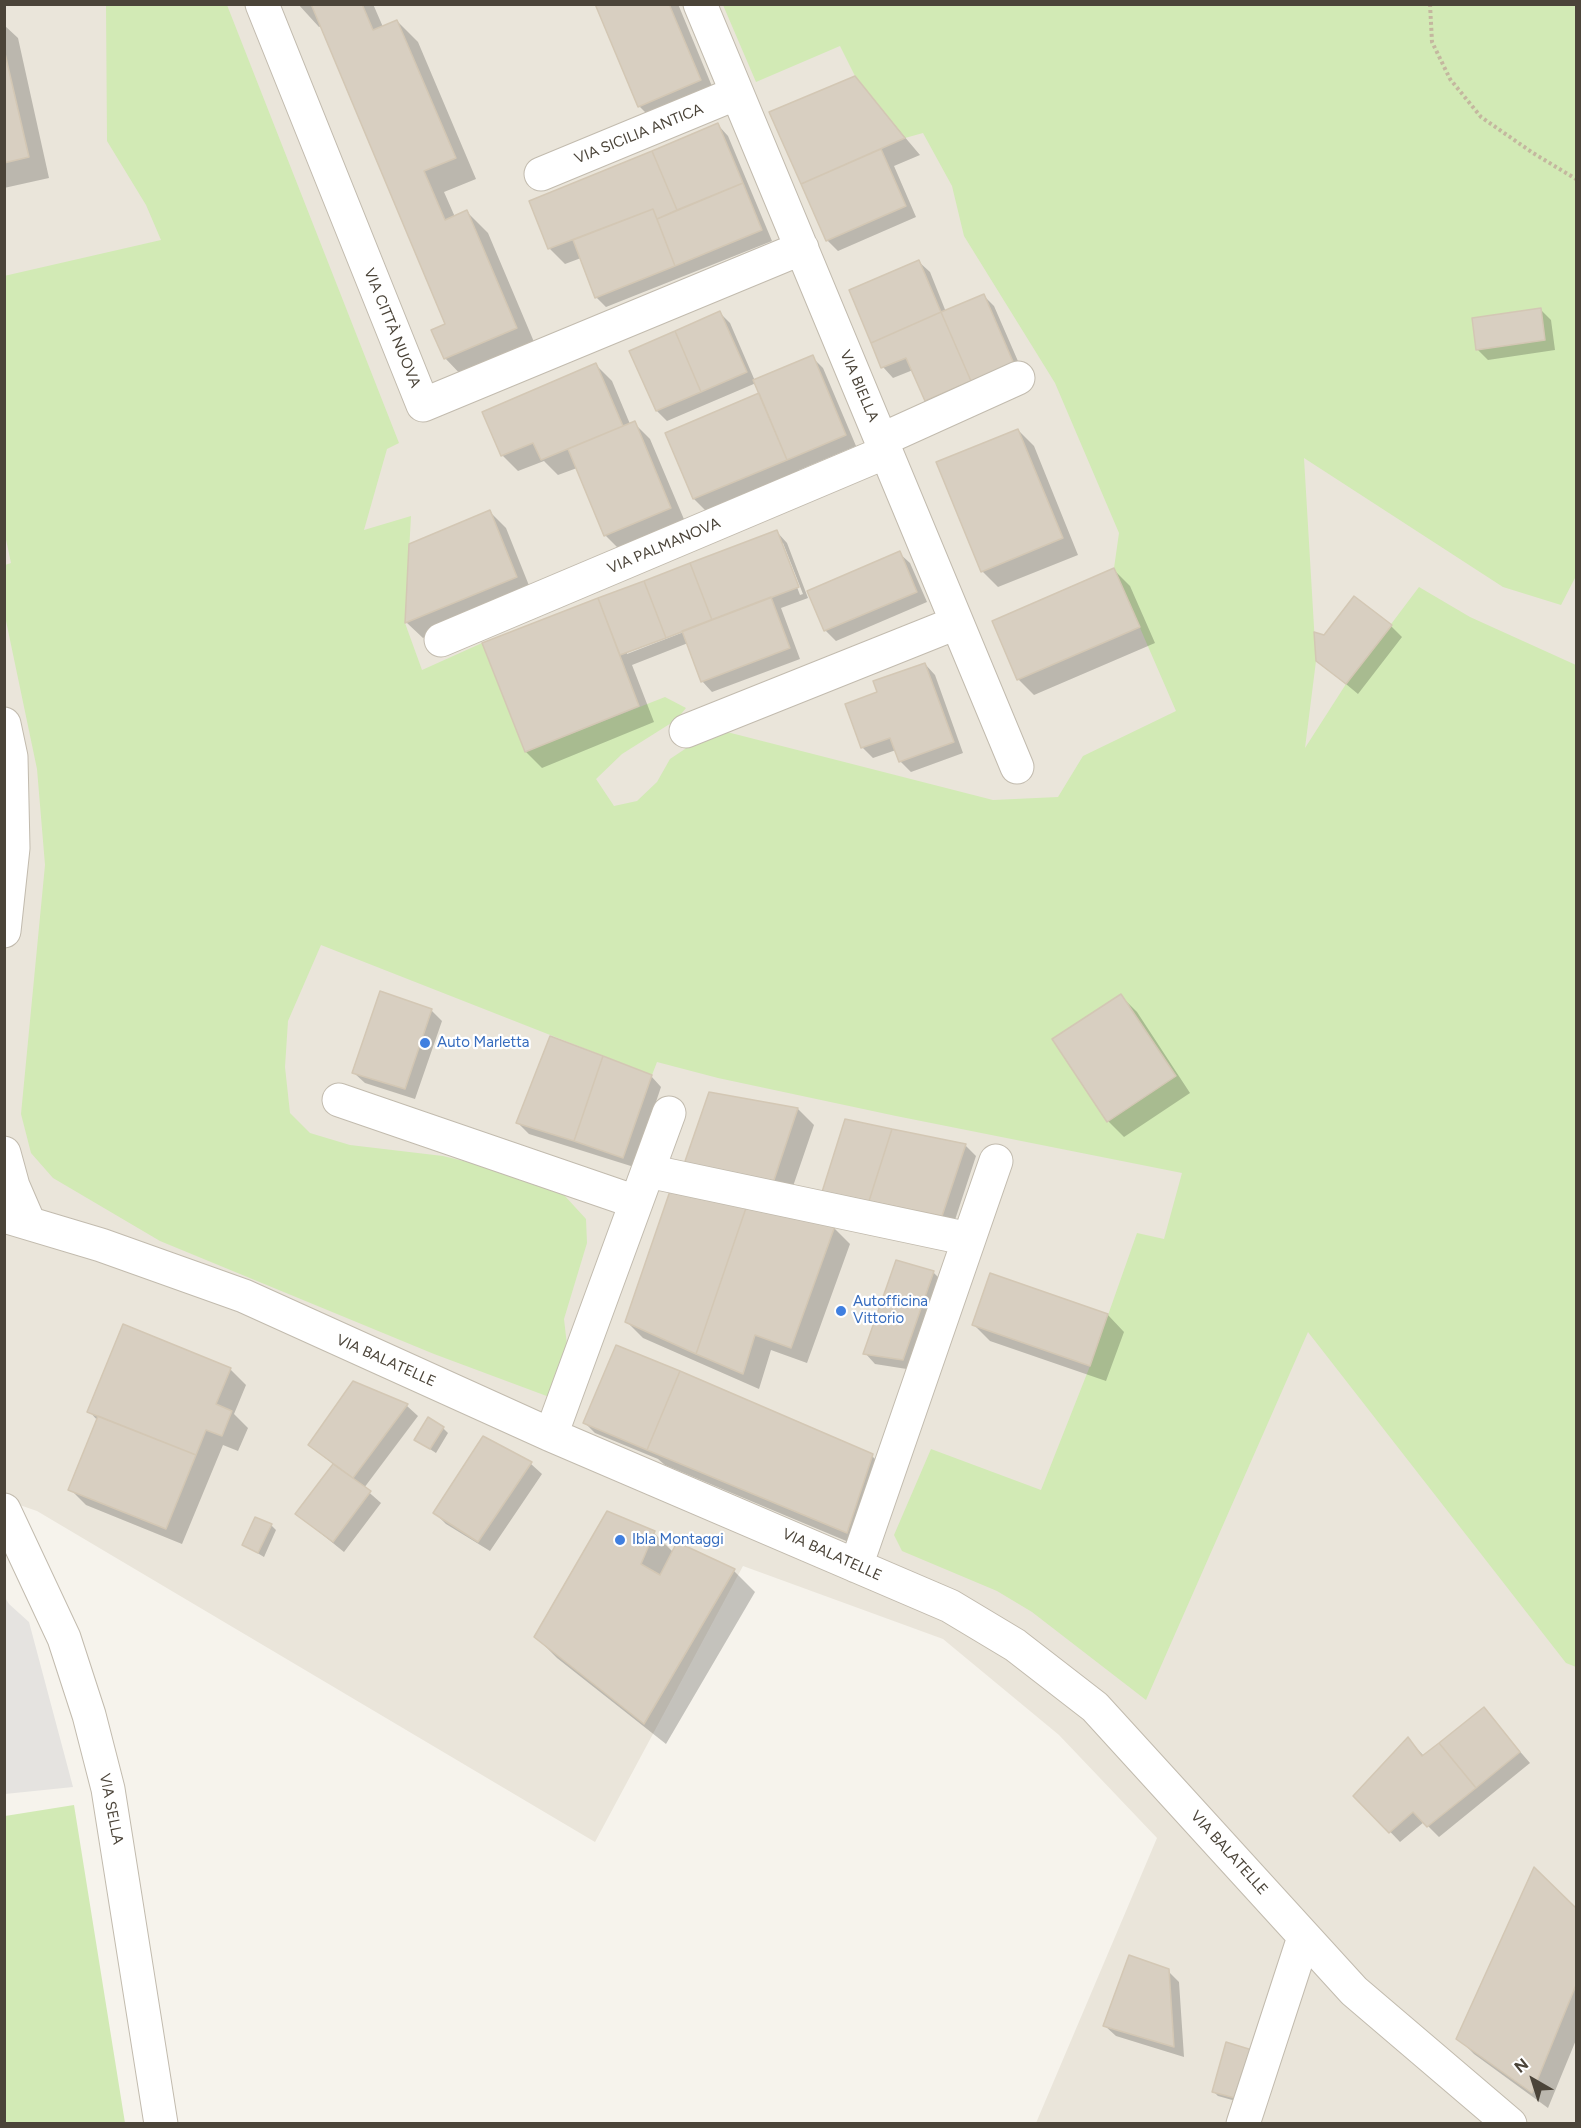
<!DOCTYPE html>
<meta charset="utf-8">
<style>
body{margin:0}
#map{position:relative;width:1581px;height:2128px;overflow:hidden;background:#f6f3ec;font-family:Figtree,sans-serif}
canvas{display:block}
.frame{position:absolute;inset:0;border:6px solid #4b4439;pointer-events:none}
.north{position:absolute;left:1503px;top:2050px;width:60px;height:60px;-webkit-text-stroke:4px #fff;paint-order:stroke;rotate:321deg;font-size:16px;font-weight:700;line-height:24px;text-align:center;color:#4b4439}
.north::after{content:'';display:block;margin:auto;width:21px;height:27px;background:#4b4439;clip-path:polygon(50% 0,100% 100%,50% 72%,0 100%)}
</style>
<div id="map">
<canvas width="1581" height="2128"></canvas>
<div class="frame"></div>
<div class="north">N</div>
</div>
<script>
const context = document.querySelector('canvas').getContext('2d');
context.lineJoin = 'round';
function paint(path, color) {
  context.fillStyle = color;
  context.fill(path, 'evenodd');
}
function toPath(rows) {
  const path = new Path2D();
  for (const r of rows) {
    path.moveTo(r[0], r[1]);
    for (let i = 2; i < r.length; i += 2) path.lineTo(r[i], r[i + 1]);
  }
  return path;
}
function stroke(path, color, width, dash) {
  context.strokeStyle = color;
  context.lineWidth = width;
  context.lineCap = dash ? 'butt' : 'round';
  context.setLineDash(dash || []);
  context.stroke(path);
}
function write(font, color, halo, rows, align = 'center') {
  context.font = font + ' Figtree,sans-serif';
  context.lineWidth = 4.5;
  context.setLineDash([]);
  context.textBaseline = 'middle';
  context.strokeStyle = halo;
  context.fillStyle = color;
  for (const [text, x, y, turn = 0] of rows) {
    context.save();
    context.translate(x, y);
    context.rotate((+turn || 0) * Math.PI / 180);
    context.textAlign = isNaN(turn) ? turn : align;
    if (halo) context.strokeText(text, 0, 0);
    context.fillText(text, 0, 0);
    context.restore();
  }
}
const residential = toPath([
 [5,5,1576,5,1576,2123,1036,2123,1157,1838,1059,1735,943,1639,743,1566,595,1842,37,1511,5,1500]
]);
const green = toPath([
 [106,5,227,5,399,443,387,449,364,530,411,516,405,623,422,670,482,643,525,752,665,697,686,708,676,720,622,754,596,779,614,806,637,801,657,782,670,759,694,743,727,732,993,800,1058,797,1083,756,1176,711,1114,568,1119,533,1055,383,964,236,952,186,923,133,905,138,855,76,840,46,756,82,723,5,1576,5,1576,576,1561,605,1503,587,1304,458,1316,661,1305,748,1346,684,1419,587,1470,617,1576,665,1576,1667,1566,1663,1308,1332,1146,1700,1032,1612,997,1591,902,1551,894,1535,931,1449,1041,1490,1090,1366,1137,1233,1164,1239,1182,1173,896,1116,718,1078,657,1062,652,1075,321,945,288,1021,285,1067,290,1113,310,1133,350,1145,443,1156,525,1176,564,1195,586,1219,587,1243,564,1319,567,1345,552,1398,434,1354,160,1241,53,1178,31,1153,21,1114,45,865,37,769,5,616,5,565,11,563,4,530,4,276,161,240,146,205,107,141],
 [74,1805,125,2123,5,2123,5,1816]
]);
const parking = toPath([
 [4,1596,9,1604,29,1622,73,1787,5,1794]
]);
const shadow = toPath([
 [298,4,373,4,383,27,397,21,418,42,476,179,444,192,455,217,467,212,488,233,537,349,466,380,445,358,447,324,322,26,319,27],
 [597,4,678,4,716,96,655,122,639,106],
 [4,25,18,38,49,178,4,188],
 [854,77,920,155,894,166,916,217,838,251,827,240,771,113],
 [718,125,728,136,772,241,606,307,596,297,581,258,565,264,549,248],
 [919,262,930,272,946,312,984,296,994,306,1024,375,937,410,926,400,913,370,893,378,883,367,851,291],
 [1540,309,1551,320,1555,350,1488,360,1478,350],
 [719,312,730,323,755,381,812,357,823,368,856,446,799,470,802,476,710,515,694,499,667,434,763,400,756,383,667,421,657,411],
 [596,365,612,381,630,424,634,423,650,439,686,524,621,551,605,535,577,468,558,475,544,461,518,471,502,455],
 [1018,430,1034,446,1078,555,998,587,982,571],
 [490,512,506,528,532,593,423,638,407,623,410,545],
 [777,532,787,543,808,598,781,608,800,659,712,692,702,681,688,643,632,665,654,722,542,768,526,752,484,643,598,600,602,605],
 [780,543,783,543,803,594,800,595],
 [688,627,689,630,627,654,627,650],
 [899,553,910,563,927,602,836,641,825,630],
 [1114,570,1130,586,1155,643,1034,695,1018,679],
 [1391,626,1402,637,1358,694,1317,660],
 [925,664,935,675,963,753,911,772,900,761,896,750,873,758,862,747,879,693],
 [1121,996,1137,1012,1190,1093,1124,1137,1108,1121],
 [431,1010,442,1021,415,1099,365,1083,354,1073],
 [651,1076,661,1087,634,1167,529,1134,518,1123],
 [710,1094,798,1109,814,1125,789,1198,685,1167],
 [965,1145,976,1156,953,1226,834,1202],
 [834,1228,850,1244,807,1363,771,1350,759,1389,643,1338,627,1322],
 [933,1272,944,1283,913,1370,875,1364,865,1353],
 [991,1275,1108,1315,1124,1332,1106,1381,990,1341,974,1325],
 [230,1369,246,1385,234,1414,248,1428,238,1451,223,1445,182,1544,86,1505,70,1489,98,1421,89,1411],
 [354,1382,407,1406,418,1416,364,1488,381,1503,344,1552,297,1514,334,1465,310,1445],
 [585,1423,872,1456,888,1472,863,1548,665,1465,658,1459,595,1433],
 [443,1428,448,1433,436,1453,416,1440],
 [483,1438,531,1464,542,1474,490,1551,446,1524,435,1513],
 [271,1525,276,1530,264,1557,244,1545],
 [654,1533,673,1552,734,1571,755,1592,666,1744,557,1658,536,1637],
 [1483,1709,1530,1763,1439,1837,1424,1822,1400,1842,1356,1796,1408,1739,1424,1756],
 [1534,1869,1576,1910,1576,2040,1548,2108,1474,2054,1458,2038],
 [1168,1971,1179,1982,1184,2057,1116,2036,1105,2026],
 [1227,2044,1243,2103,1218,2096,1213,2091]
]);
const building = toPath([
 [311,4,362,4,373,30,397,20,456,158,424,171,445,220,467,210,517,328,444,359,431,330,445,324,311,4],
 [595,4,669,4,701,80,638,107,595,4],
 [4,49,29,157,4,163,4,49],
 [855,76,905,138,801,184,769,112,855,76],
 [718,123,743,183,677,210,652,151,718,123],
 [881,149,906,206,826,241,801,184,881,149],
 [652,151,677,210,657,219,653,209,548,249,529,201,652,151],
 [743,183,762,230,675,266,657,219,743,183],
 [653,209,675,266,595,298,573,240,653,209],
 [919,260,941,312,871,343,849,290,919,260],
 [984,294,1014,364,971,381,941,312,984,294],
 [1541,308,1545,340,1476,350,1472,318,1541,308],
 [720,311,747,372,701,392,675,331,720,311],
 [941,312,971,381,925,401,906,358,881,368,871,343,941,312],
 [675,331,701,392,656,411,629,351,675,331],
 [813,355,846,435,787,460,753,380,813,355],
 [596,363,623,426,541,460,533,443,501,456,482,412,596,363],
 [759,393,787,460,693,499,665,433,759,393],
 [635,421,671,508,604,536,568,449,635,421],
 [1018,429,1063,538,981,572,936,462,1018,429],
 [490,510,517,577,405,623,409,544,490,510],
 [777,530,799,587,712,620,690,563,777,530],
 [900,551,917,592,824,631,807,591,900,551],
 [690,563,712,620,666,638,644,581,690,563],
 [1114,568,1140,627,1017,680,992,621,1114,568],
 [644,581,666,638,620,655,598,598,644,581],
 [1354,596,1392,625,1346,684,1316,661,1314,632,1324,635,1354,596],
 [771,597,790,648,701,682,682,631,771,597],
 [598,598,639,706,525,752,482,643,598,598],
 [925,663,954,742,899,762,890,738,861,748,845,704,877,692,873,681,925,663],
 [380,991,432,1009,405,1089,352,1073,380,991],
 [1121,994,1176,1076,1107,1122,1052,1039,1121,994],
 [550,1036,603,1056,574,1141,516,1123,550,1036],
 [603,1056,652,1075,623,1158,574,1141,603,1056],
 [709,1092,798,1108,773,1183,683,1167,709,1092],
 [845,1119,892,1129,869,1201,822,1192,845,1119],
 [892,1129,966,1144,942,1216,869,1201,892,1129],
 [670,1191,746,1208,696,1354,625,1322,670,1191],
 [746,1208,835,1226,791,1348,755,1335,743,1374,696,1354,746,1208],
 [896,1260,934,1271,903,1360,863,1354,896,1260],
 [990,1273,1108,1314,1090,1366,972,1325,990,1273],
 [123,1324,231,1368,216,1404,232,1411,222,1436,206,1430,196,1455,87,1412,123,1324],
 [616,1345,680,1371,647,1450,583,1423,616,1345],
 [680,1371,873,1454,847,1533,647,1450,680,1371],
 [353,1381,408,1404,353,1478,308,1445,353,1381],
 [98,1416,196,1455,166,1529,68,1490,98,1416],
 [428,1417,444,1427,430,1449,414,1440,428,1417],
 [483,1436,532,1462,478,1542,433,1513,483,1436],
 [333,1464,371,1491,333,1542,295,1514,333,1464],
 [607,1511,655,1531,641,1564,660,1575,677,1542,735,1569,644,1724,534,1637,607,1511],
 [255,1517,272,1524,258,1553,242,1545,255,1517],
 [1484,1707,1520,1752,1476,1788,1439,1743,1484,1707],
 [1408,1737,1422,1756,1439,1743,1476,1788,1427,1827,1413,1812,1389,1833,1353,1796,1408,1737],
 [1534,1867,1576,1908,1576,1985,1532,2093,1456,2039,1534,1867],
 [1129,1955,1169,1969,1174,2047,1103,2026,1129,1955],
 [1226,2042,1252,2050,1239,2099,1212,2092,1226,2042]
]);
const path = toPath([
 [1430,4,1432,42,1450,79,1481,117,1533,153,1576,179]
]);
const minor = toPath([
 [262,4,423,405,802,248],
 [700,4,1017,767],
 [541,174,737,93],
 [881,440,1018,378],
 [441,640,886,452],
 [4,724,11,757,13,848,4,931],
 [686,731,956,623],
 [339,1100,636,1202],
 [4,1153,13,1186,29,1223],
 [648,1171,969,1239],
 [4,1216,101,1245,244,1296,551,1435,950,1606,1015,1645,1095,1707,1354,1991,1510,2124],
 [551,1435,669,1113],
 [4,1510,64,1638,89,1715,108,1789,161,2124],
 [856,1566,996,1161],
 [1243,2124,1304,1937]
]);
const markers = [
 [425,1043,6,"#3f7fe0"],
 [841,1311,6,"#3f7fe0"],
 [620,1540,6,"#3f7fe0"]
];
const streetNames = [
 ["VIA SICILIA ANTICA",639,134,-22],
 ["VIA CITTÀ NUOVA",392,328,68],
 ["VIA BIELLA",859,386,67],
 ["VIA PALMANOVA",664,546,-23],
 ["VIA BALATELLE",386,1361,24],
 ["VIA BALATELLE",832,1555,24],
 ["VIA SELLA",111,1809,79],
 ["VIA BALATELLE",1229,1853,48]
];
const shopNames = [
 ["Auto Marletta",437,1043],
 ["Autofficina",853,1302],
 ["Vittorio",853,1319],
 ["Ibla Montaggi",632,1540]
];
paint(residential, '#eae5da');
paint(green, '#d2eab5');
paint(parking, '#e5e3e0');
paint(shadow, '#0003');
paint(building, '#d8cfc1');
stroke(building, '#d3c7b4', 1.5);
stroke(minor, '#c2bbae', 35);
stroke(path, '#c4b79f', 4, [3, 3]);
stroke(minor, '#fff', 33);
for (const [x, y, r, color] of markers) {
  const dot = new Path2D();
  dot.arc(x, y, r, 0, 2 * Math.PI);
  context.fillStyle = color;
  context.fill(dot);
  stroke(dot, '#fff', 2);
}
write('15px', '#4b4439', '#fff', streetNames);
write('15px', '#366cbe', '#fff', shopNames, 'left');
</script>
